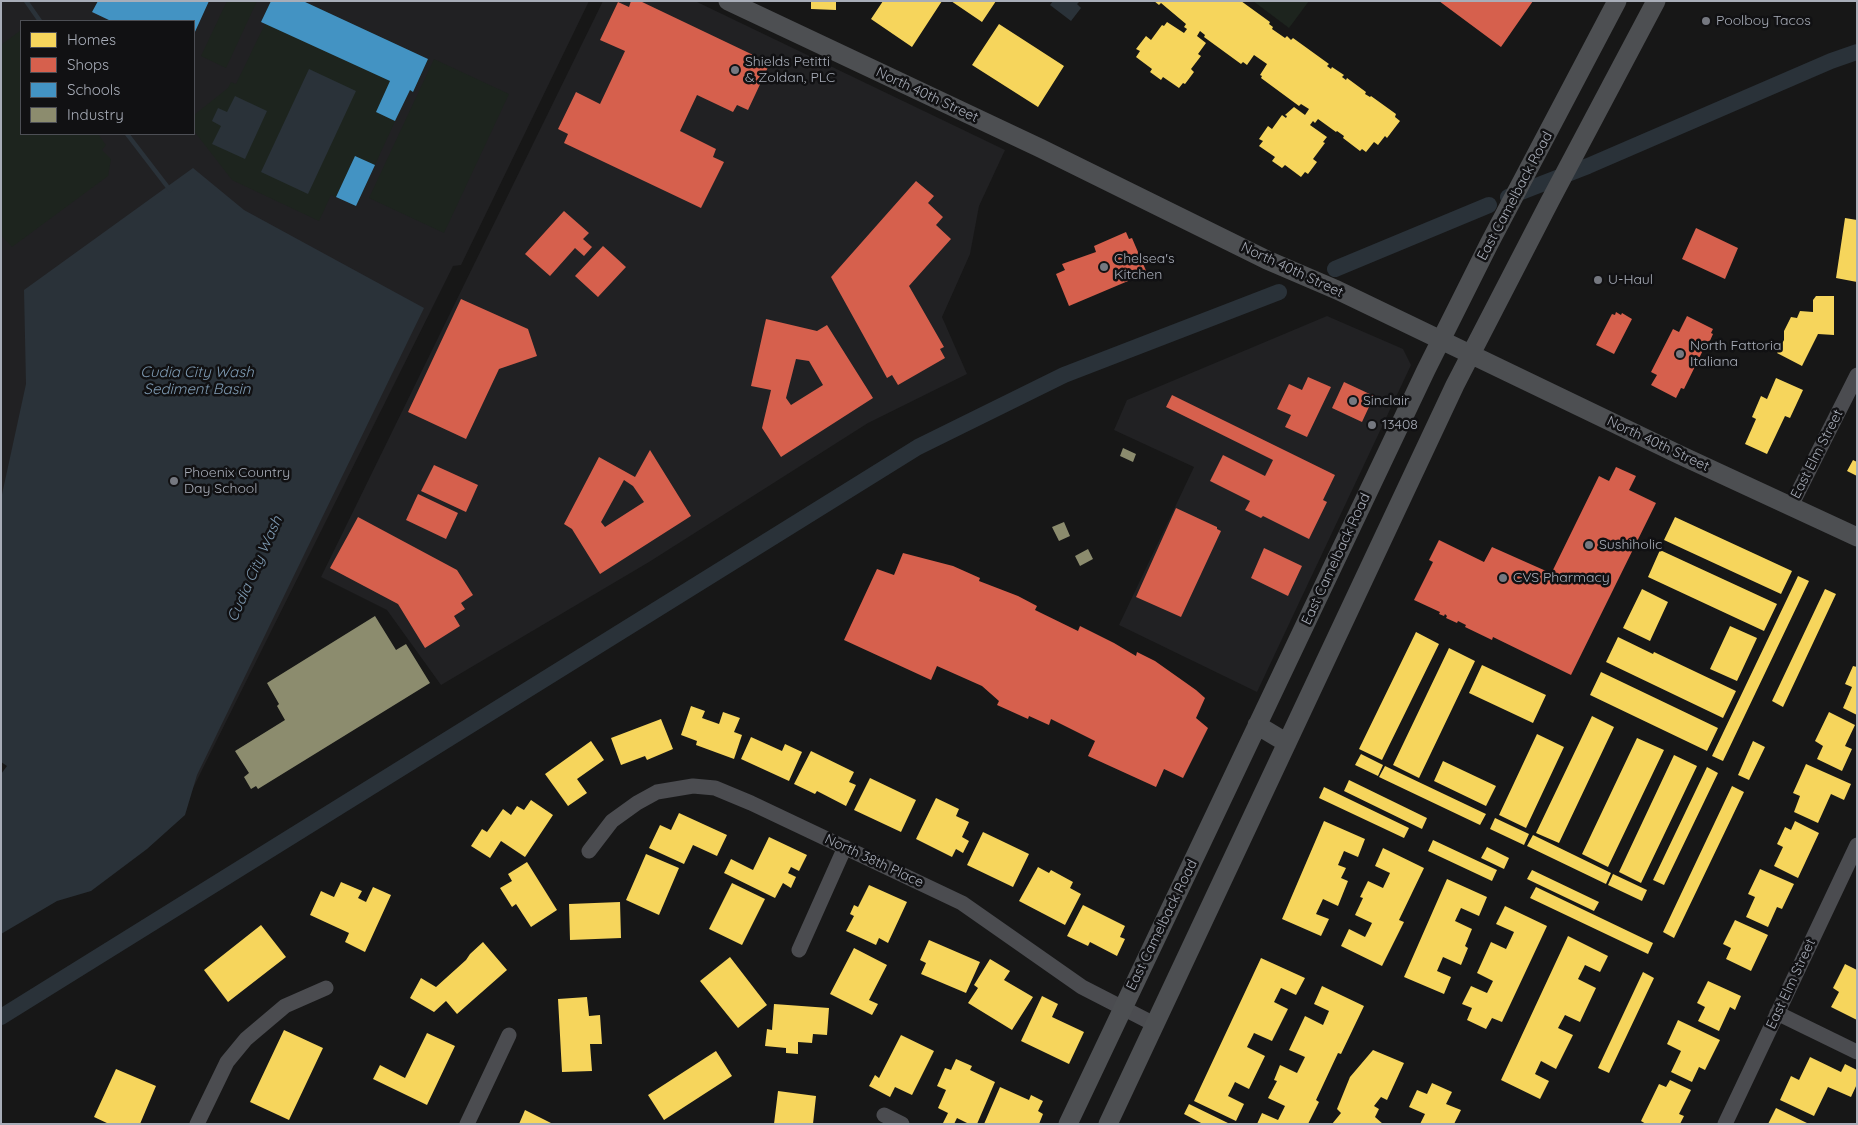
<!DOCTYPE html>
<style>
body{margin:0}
#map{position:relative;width:1858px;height:1125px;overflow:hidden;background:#171717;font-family:Quicksand,sans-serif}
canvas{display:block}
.frame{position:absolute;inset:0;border:2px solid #a8adb8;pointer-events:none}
.legend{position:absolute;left:20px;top:20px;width:175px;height:115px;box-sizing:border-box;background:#111113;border:1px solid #4d4f55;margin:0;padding:6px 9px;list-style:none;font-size:15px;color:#a8adb8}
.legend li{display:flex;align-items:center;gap:10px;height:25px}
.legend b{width:25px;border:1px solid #4d4f55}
</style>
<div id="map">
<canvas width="1858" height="1125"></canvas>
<div class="frame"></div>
<ul class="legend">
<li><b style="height:14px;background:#f6d55c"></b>Homes</li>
<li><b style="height:14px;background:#d6604d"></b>Shops</li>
<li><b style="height:14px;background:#4393c3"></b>Schools</li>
<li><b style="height:14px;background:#8c8c6e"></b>Industry</li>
</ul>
</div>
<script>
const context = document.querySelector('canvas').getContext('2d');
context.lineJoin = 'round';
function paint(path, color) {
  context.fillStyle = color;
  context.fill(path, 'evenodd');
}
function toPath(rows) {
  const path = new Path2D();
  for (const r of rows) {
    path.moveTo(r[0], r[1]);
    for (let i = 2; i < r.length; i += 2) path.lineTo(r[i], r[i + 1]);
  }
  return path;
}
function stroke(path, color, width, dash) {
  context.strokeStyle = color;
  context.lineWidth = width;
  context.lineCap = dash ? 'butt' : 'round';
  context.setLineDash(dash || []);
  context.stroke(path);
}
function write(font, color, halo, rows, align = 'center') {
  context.font = font + ' Quicksand,sans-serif';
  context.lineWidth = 5;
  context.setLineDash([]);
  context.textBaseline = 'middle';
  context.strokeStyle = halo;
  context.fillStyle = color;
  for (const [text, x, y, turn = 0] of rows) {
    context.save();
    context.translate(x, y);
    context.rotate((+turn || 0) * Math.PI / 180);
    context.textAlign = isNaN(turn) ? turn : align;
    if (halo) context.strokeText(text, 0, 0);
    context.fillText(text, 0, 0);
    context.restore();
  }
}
const built = toPath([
 [1,1,589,1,461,265,453,266,192,790,1,696],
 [21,21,194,21,194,134,21,134],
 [603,1,695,1,1005,150,979,206,970,254,942,317,967,374,868,423,649,562,441,685,387,610,321,577],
 [1327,316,1403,349,1411,365,1257,692,1119,625,1194,467,1114,430,1127,400]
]);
const green = toPath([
 [227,1,257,1,226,68,201,56],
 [271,1,303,1,428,59,413,92,409,91,356,206,331,195,319,221,232,180,194,131,194,115,228,88,231,82,236,84,265,24,261,22],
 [1253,1,1309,1,1289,28],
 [21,30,21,134,98,134,106,145,102,150,111,159,108,176,12,247,1,235,1,45],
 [434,59,509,94,444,233,369,198]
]);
const water = toPath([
 [1053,1,1080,1,1077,4,1081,8,1071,21,1050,5],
 [309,69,356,91,308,194,261,172],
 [235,96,267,111,245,159,212,144,221,126,212,121,218,108,227,112],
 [193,168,244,210,424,308,197,775,185,815,147,849,91,891,57,901,1,934,1,774,7,766,1,762,1,499,26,384,24,290]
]);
const homes = toPath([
 [811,1,836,1,836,10,811,9],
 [883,1,942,1,912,47,871,19],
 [951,1,996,1,982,22],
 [1154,1,1241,1,1270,22,1269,24,1273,27,1272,29,1285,38,1287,36,1291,40,1293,38,1329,64,1327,66,1331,69,1332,67,1344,75,1342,77,1346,80,1347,78,1366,92,1365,94,1370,97,1371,96,1396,114,1395,117,1400,121,1387,138,1385,136,1378,145,1374,142,1366,152,1362,149,1360,151,1343,138,1344,136,1337,131,1336,132,1318,119,1315,123,1313,121,1310,125,1327,137,1323,142,1325,143,1313,159,1317,162,1308,174,1305,172,1301,177,1285,165,1282,168,1272,161,1275,157,1259,146,1263,141,1259,139,1268,126,1272,129,1282,115,1286,118,1287,116,1285,115,1294,107,1305,115,1309,109,1301,104,1299,106,1261,78,1262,76,1260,75,1267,64,1254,55,1247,65,1243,62,1241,64,1204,37,1205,35,1200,31,1197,36,1206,43,1198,54,1201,56,1191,69,1194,72,1185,84,1183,83,1179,88,1163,77,1161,80,1150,72,1152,69,1136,57,1140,51,1136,49,1146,36,1151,40,1162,25,1164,26,1167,22,1184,33,1187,29,1184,27,1186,24,1161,3,1159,5],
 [999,24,1064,66,1038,107,972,65],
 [1845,218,1857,220,1857,282,1836,278],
 [1816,296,1834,296,1834,335,1818,334,1802,366,1777,353,1784,340,1784,331,1791,317,1797,318,1800,311,1813,312,1813,300],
 [1776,378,1803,390,1790,418,1785,416,1767,454,1745,444,1756,419,1752,417,1761,396,1767,399],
 [1853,460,1857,462,1857,476,1847,471],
 [1675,517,1792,571,1781,594,1664,540],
 [1660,550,1777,604,1764,631,1648,577],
 [1798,576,1809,581,1723,761,1712,756],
 [1642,589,1668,602,1650,641,1623,628],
 [1825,589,1836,594,1783,707,1772,701],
 [1730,626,1757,638,1737,681,1710,669],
 [1416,632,1439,644,1382,760,1359,749],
 [1618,637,1653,654,1654,652,1736,691,1723,718,1606,662],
 [1449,648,1475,661,1419,778,1393,765],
 [1482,665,1546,695,1533,723,1469,693],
 [1853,666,1857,667,1857,715,1843,708,1852,687,1845,684],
 [1601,672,1718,728,1707,751,1590,695],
 [691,706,705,711,702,718,719,724,723,712,740,718,734,732,742,735,734,759,696,745,697,741,681,735],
 [1829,712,1855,725,1845,746,1852,749,1842,771,1817,759,1823,746,1815,741],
 [1592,716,1614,727,1559,843,1536,833],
 [661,719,673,749,647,760,645,756,621,765,611,738],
 [1537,734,1564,747,1526,828,1499,815],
 [751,737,782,751,785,744,802,752,789,781,741,759],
 [1637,738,1664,750,1608,867,1582,854],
 [591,741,604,760,577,779,587,793,568,806,545,774],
 [1753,741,1765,747,1749,780,1738,775],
 [811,751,854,772,849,782,856,785,846,806,817,791,815,794,794,784],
 [1361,754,1383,765,1378,776,1355,765],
 [1674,755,1697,766,1641,883,1619,872],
 [1443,761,1496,786,1486,806,1434,781],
 [1806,764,1851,784,1844,800,1831,794,1818,823,1794,812,1800,796,1793,793],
 [1385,766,1486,814,1480,825,1379,777],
 [1707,767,1718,773,1664,885,1653,880],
 [870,778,916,800,901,832,854,810],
 [1349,780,1427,818,1422,829,1344,791],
 [1732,786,1744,792,1674,938,1663,932],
 [1324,787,1409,828,1404,838,1319,798],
 [936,798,959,809,956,816,969,822,962,837,969,841,963,853,956,849,952,857,916,839],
 [531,800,553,815,525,857,501,841,490,858,471,846,482,829,487,832,503,809,511,815,517,806,524,810],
 [679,813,727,835,717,856,693,845,684,864,649,848,660,825,671,830],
 [1495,818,1529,834,1524,845,1490,829],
 [1324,821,1365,839,1358,857,1344,851,1338,865,1346,868,1341,878,1348,881,1338,906,1323,899,1316,914,1329,919,1321,936,1282,919],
 [1795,821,1819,833,1798,878,1774,866,1783,847,1777,844,1785,827,1791,830],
 [983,832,1029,854,1013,887,967,865],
 [1533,835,1611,873,1606,884,1527,846],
 [769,837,807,855,799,871,791,867,788,873,796,877,791,888,783,883,775,898,724,873,731,859,753,870],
 [1433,840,1497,870,1492,881,1428,851],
 [1487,847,1509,858,1504,869,1481,858],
 [1383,848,1424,868,1399,920,1404,922,1382,966,1341,946,1349,929,1365,937,1372,923,1355,915,1363,898,1360,897,1368,881,1383,888,1390,873,1375,866],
 [646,854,679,868,659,915,626,900],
 [527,862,557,910,531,927,516,904,512,907,500,888,512,881,508,874],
 [1038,867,1049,873,1051,870,1073,882,1070,888,1081,894,1065,925,1019,901],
 [1760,869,1794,884,1782,909,1777,907,1768,927,1746,917,1755,897,1748,894],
 [1532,870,1599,902,1594,911,1527,879],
 [1613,874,1647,890,1642,901,1608,885],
 [1447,879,1487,897,1479,916,1461,908,1455,921,1472,929,1465,946,1468,948,1461,965,1443,957,1437,971,1451,977,1444,994,1404,977],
 [341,882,362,891,358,898,366,902,373,887,391,895,365,952,345,942,349,933,310,915,321,891,334,897],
 [732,883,765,899,742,945,709,929],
 [869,885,907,902,888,943,879,938,876,945,846,931,854,916,850,914,854,905,858,907],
 [1536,887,1653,943,1648,954,1530,898],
 [620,902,621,938,570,940,569,904],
 [1083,905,1125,926,1120,937,1125,939,1117,956,1090,942,1088,946,1067,936],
 [1505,906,1547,926,1502,1022,1492,1018,1486,1029,1467,1020,1472,1008,1462,1004,1471,986,1487,993,1493,981,1477,973,1491,942,1506,949,1514,932,1496,924],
 [1735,920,1768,935,1751,971,1726,959,1731,948,1723,944],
 [261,925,286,957,228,1002,204,970],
 [1568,936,1608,956,1600,972,1585,965,1578,979,1596,988,1580,1022,1565,1015,1558,1028,1573,1035,1556,1069,1541,1061,1535,1074,1549,1081,1540,1099,1501,1080],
 [929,940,980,962,966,993,921,974,926,963,920,960],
 [483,942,507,970,457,1014,446,1001,434,1012,410,998,421,978,436,987,466,960,470,954],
 [854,948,887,965,869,1000,878,1004,872,1015,830,994],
 [730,957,767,1005,738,1028,700,981],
 [1261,958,1305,978,1296,995,1281,988,1274,1002,1288,1009,1272,1041,1254,1033,1247,1047,1265,1056,1249,1089,1235,1082,1228,1096,1244,1104,1236,1121,1194,1101],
 [990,959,1010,971,1004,980,1033,997,1012,1030,968,1003,978,988,974,985],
 [1845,964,1857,970,1857,1020,1831,1007,1839,992,1833,988],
 [1643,972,1654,978,1609,1073,1598,1068],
 [1708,981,1741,996,1735,1010,1730,1007,1719,1031,1698,1021,1705,1007,1697,1003],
 [1322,986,1364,1006,1341,1054,1338,1053,1316,1100,1319,1102,1308,1124,1257,1124,1262,1113,1278,1120,1285,1106,1268,1098,1277,1081,1274,1080,1280,1065,1297,1073,1305,1057,1289,1050,1305,1016,1323,1025,1329,1011,1314,1004],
 [1042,996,1058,1004,1052,1017,1084,1032,1069,1064,1021,1041],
 [587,997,589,1016,600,1015,602,1044,590,1044,592,1071,562,1072,558,999],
 [774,1004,829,1008,827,1035,813,1034,812,1043,798,1042,798,1054,786,1053,786,1048,765,1046,767,1029,772,1030],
 [1678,1020,1720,1040,1705,1070,1699,1067,1692,1082,1671,1072,1681,1051,1667,1044],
 [284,1030,323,1048,289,1120,250,1102],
 [427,1033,455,1046,427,1105,373,1079,380,1065,405,1078],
 [901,1035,934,1051,912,1095,895,1087,890,1097,869,1086,875,1075,879,1078],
 [1373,1050,1404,1063,1387,1100,1381,1097,1374,1106,1379,1109,1375,1117,1383,1124,1332,1124,1341,1113,1337,1109,1350,1077],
 [716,1051,732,1076,664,1120,648,1095],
 [1810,1057,1841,1072,1845,1064,1857,1070,1857,1084,1851,1097,1828,1087,1814,1116,1780,1100,1791,1076,1799,1080],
 [956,1059,972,1066,970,1070,995,1082,977,1124,969,1124,957,1118,954,1124,945,1124,943,1123,948,1113,938,1108,946,1090,937,1086,945,1068,951,1070],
 [116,1069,156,1086,140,1124,109,1124,94,1117],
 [1670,1080,1691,1090,1679,1114,1684,1116,1680,1124,1646,1124,1641,1121,1659,1084,1666,1087],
 [1432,1083,1452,1092,1446,1104,1461,1110,1454,1124,1420,1124,1425,1114,1409,1107,1417,1090,1427,1094],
 [1000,1087,1029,1100,1031,1095,1043,1101,1038,1111,1043,1114,1039,1124,984,1124],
 [778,1091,816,1096,813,1124,774,1124],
 [1189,1104,1230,1124,1203,1124,1184,1114],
 [1776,1108,1809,1124,1768,1124],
 [525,1110,553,1124,519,1124]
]);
const shops = toPath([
 [631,1,640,1,770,63,748,110,737,105,733,112,697,95,680,131,716,149,713,157,724,162,701,208,564,143,568,134,558,129,576,92,600,104,625,51,600,40,618,2,629,7],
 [1439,1,1533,1,1501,47],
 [916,181,934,196,928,203,943,217,936,225,951,239,909,286,944,347,940,349,945,358,898,385,892,375,887,378,831,277],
 [564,211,589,233,583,239,592,247,584,256,575,248,550,276,525,254],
 [1696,228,1738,248,1725,279,1682,259],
 [1126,232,1129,239,1132,238,1147,273,1069,306,1056,274,1065,270,1062,264,1096,252,1094,246],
 [603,246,626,267,598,297,575,276],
 [461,299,528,329,537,356,499,369,466,439,408,412],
 [1616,312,1621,315,1622,313,1632,319,1614,354,1596,345,1612,314,1615,315],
 [1687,316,1713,329,1711,333,1713,334,1709,343,1707,342,1684,389,1681,388,1676,398,1651,385,1657,375,1651,372,1673,329,1679,332],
 [766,319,817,331,827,325,873,398,781,457,762,428,771,390,751,386],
 [796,359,809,361,823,385,791,405,786,398],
 [1308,377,1331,387,1307,437,1285,427,1291,415,1277,409,1289,384,1302,390],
 [1344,382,1374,396,1362,422,1332,408],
 [1172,395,1335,475,1323,500,1327,502,1309,539,1263,516,1261,518,1245,510,1250,501,1210,481,1223,455,1265,476,1273,460,1166,407],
 [650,450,691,516,600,574,572,529,564,524,599,457,635,477],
 [624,480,633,486,644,502,605,527,601,522],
 [434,465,478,485,466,512,421,491],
 [1616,467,1636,476,1629,490,1656,503,1571,675,1493,637,1492,640,1465,627,1466,625,1458,621,1457,623,1446,618,1447,616,1445,614,1444,616,1439,614,1440,612,1414,600,1433,562,1429,560,1439,540,1484,562,1492,547,1546,571,1545,574,1550,576,1599,476,1609,481],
 [418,494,458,513,446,539,406,520],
 [1176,508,1217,527,1217,529,1221,531,1181,617,1136,597],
 [358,517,457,570,473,595,461,603,465,609,454,616,460,626,425,648,398,604,330,568],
 [1264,548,1302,566,1288,596,1251,578],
 [903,553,953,566,980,578,979,581,1018,596,1037,606,1035,610,1078,631,1080,626,1114,643,1136,656,1137,652,1155,661,1196,690,1205,698,1196,718,1208,728,1183,778,1164,769,1156,787,1088,756,1095,741,1051,719,1049,725,1029,716,1028,719,997,705,999,701,982,686,937,666,931,680,844,640,877,569,894,575]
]);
const schools = toPath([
 [98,1,209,1,194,34,194,21,111,21,92,12],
 [271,1,303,1,428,59,413,92,410,90,395,121,376,112,390,81,261,22],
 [355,156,375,165,356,206,336,197]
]);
const industry = toPath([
 [1123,448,1136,454,1133,462,1120,456],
 [1064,522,1070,536,1059,541,1052,527],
 [1088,549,1093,559,1080,566,1075,556],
 [375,616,396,650,406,644,430,683,258,789,256,786,251,789,244,777,249,773,235,751,285,720,277,706,279,704,267,683]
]);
const stream = toPath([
 [26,1,40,21],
 [127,134,170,190]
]);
const canal = toPath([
 [1508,197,1588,166,1831,61,1857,52],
 [1335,269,1489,205],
 [1,1017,918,447,1064,375,1279,292]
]);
const minor = toPath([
 [1791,506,1857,375],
 [589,851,612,821,637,803,657,792,693,786,715,788,751,803,962,903,1082,987,1154,1024],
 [799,950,845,847],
 [1777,1013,1857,1052],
 [884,1115,902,1124],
 [197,1124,227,1062,246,1039,285,1006,326,988],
 [467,1124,509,1035],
 [1725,1124,1857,845]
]);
const major = toPath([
 [728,1,1040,148,1267,260,1337,290,1680,455,1857,537],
 [1257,725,1287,743],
 [1068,1124,1426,370,1489,244,1617,1],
 [1108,1124,1455,385,1550,201,1656,1]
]);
const markers = [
 [1706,21,5,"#757880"],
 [735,70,5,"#757880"],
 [1104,267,5,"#757880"],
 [1598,280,5,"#757880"],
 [1680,354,5,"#757880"],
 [1353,401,5,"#757880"],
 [1372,425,5,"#757880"],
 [174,481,5,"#757880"],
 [1589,545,5,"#757880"],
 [1503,578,5,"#757880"]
];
const poiNames = [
 ["Poolboy Tacos",1716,21],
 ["Shields Petitti",745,62],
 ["& Zoldan, PLC",745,78],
 ["Chelsea's",1114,259],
 ["Kitchen",1114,275],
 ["U-Haul",1608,280],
 ["North Fattoria",1690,346],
 ["Italiana",1690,362],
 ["Sinclair",1363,401],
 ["13408",1382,425],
 ["Phoenix Country",184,473],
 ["Day School",184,489],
 ["Sushiholic",1599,545],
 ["CVS Pharmacy",1513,578]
];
const streetNames = [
 ["North 40th Street",927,95,25],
 ["East Camelback Road",1515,196,-62],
 ["North 40th Street",1292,270,25],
 ["North 40th Street",1658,444,25],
 ["East Elm Street",1817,454,-63],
 ["East Camelback Road",1336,559,-65],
 ["North 38th Place",874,861,25],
 ["East Camelback Road",1162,925,-64],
 ["East Elm Street",1791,984,-65]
];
const waterNames = [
 ["Cudia City Wash",197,372],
 ["Sediment Basin",197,389],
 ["Cudia City Wash",255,569,-66]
];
paint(built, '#212123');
paint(green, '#1d241e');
paint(water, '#2a3239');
paint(homes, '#f6d55c');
paint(shops, '#d6604d');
paint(schools, '#4393c3');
paint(industry, '#8c8c6e');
stroke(stream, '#2a3239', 4.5);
stroke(canal, '#2a3239', 16);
stroke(minor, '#4b4c50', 15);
stroke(major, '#4d4f52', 19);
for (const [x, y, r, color] of markers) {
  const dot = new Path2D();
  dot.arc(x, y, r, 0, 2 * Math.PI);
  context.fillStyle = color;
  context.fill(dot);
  stroke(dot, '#111113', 2);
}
write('14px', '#a8adb8', '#111113', poiNames, 'left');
write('14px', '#a8adb8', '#111113', streetNames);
write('italic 15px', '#7f9bb3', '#111113', waterNames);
</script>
